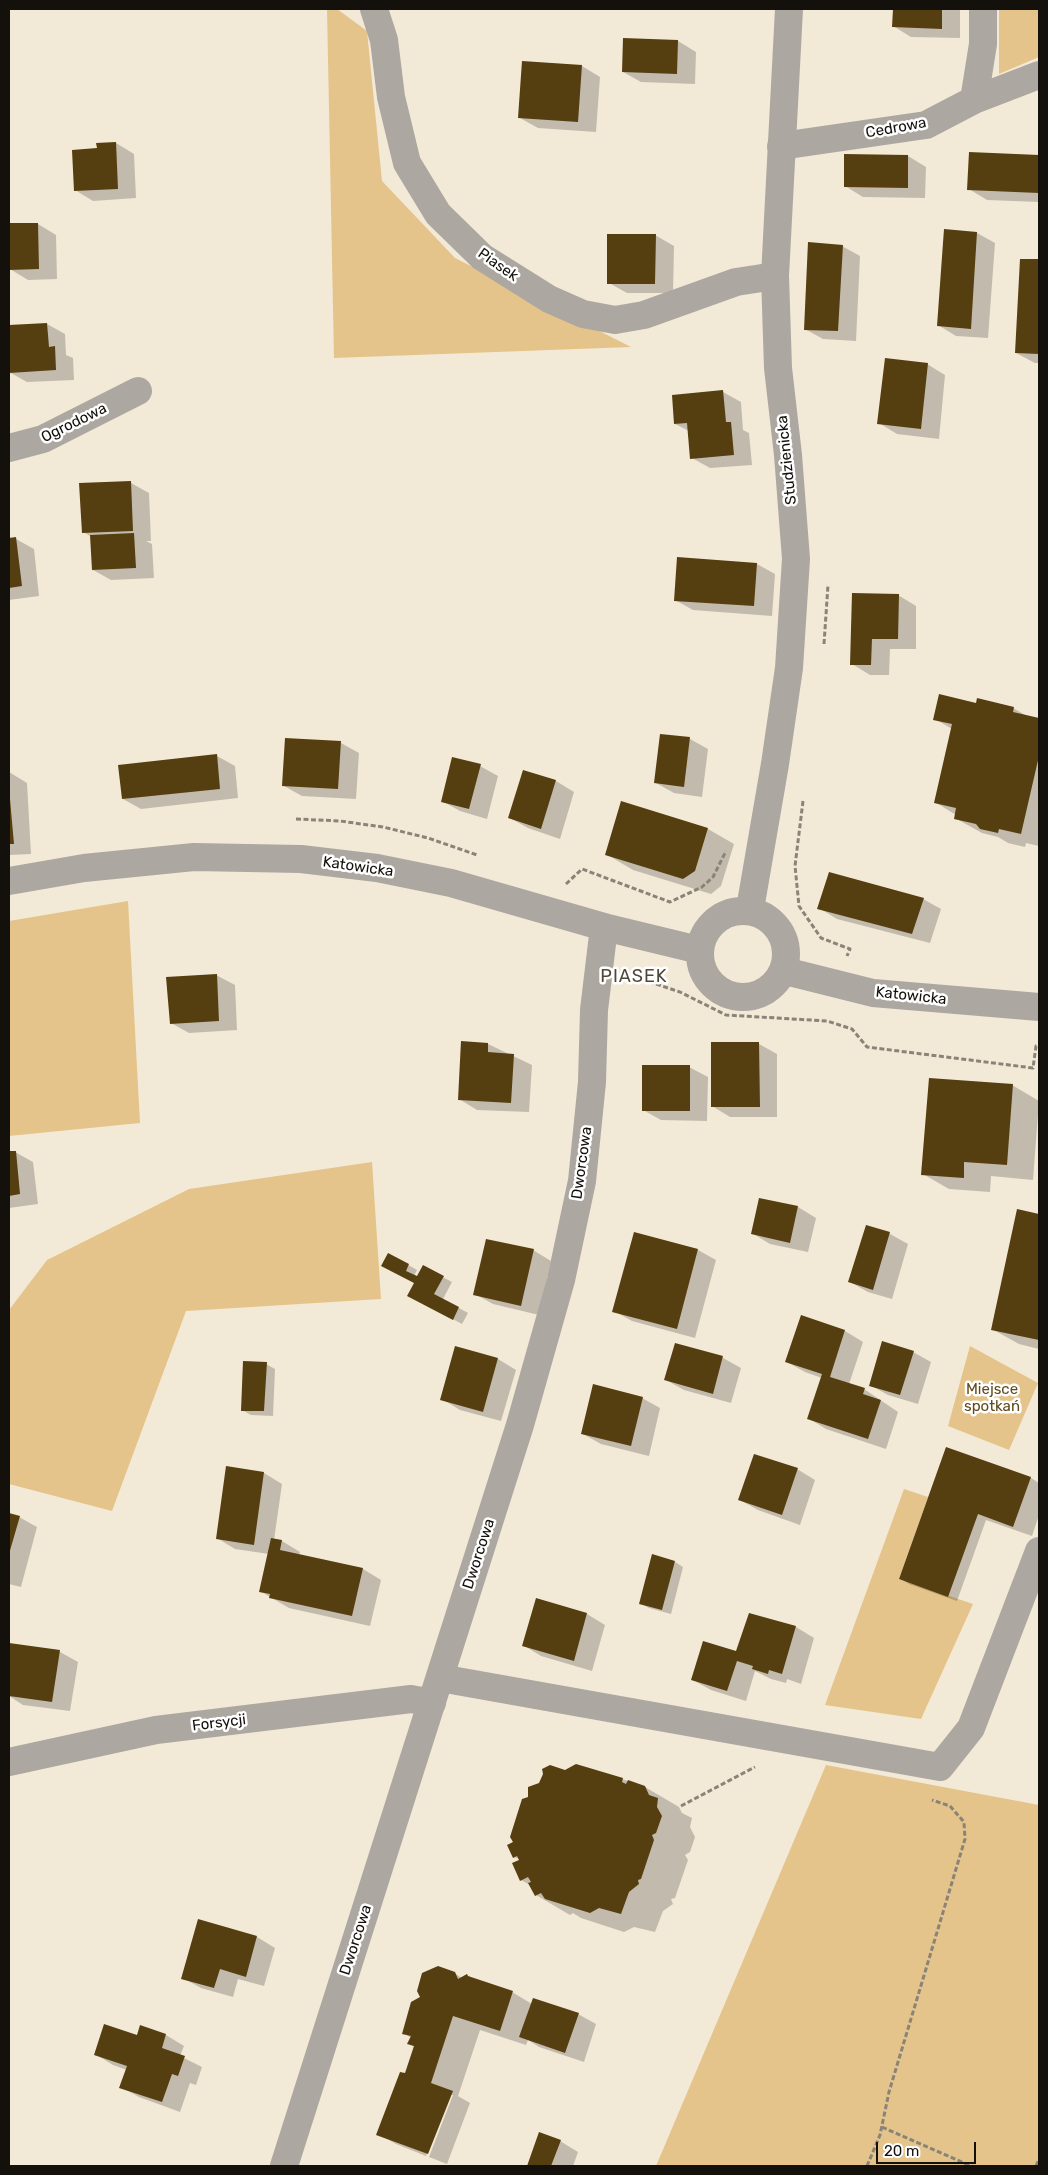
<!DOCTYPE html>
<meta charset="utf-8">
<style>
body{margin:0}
#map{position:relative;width:1048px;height:2175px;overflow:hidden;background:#f3e9d7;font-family:Rubik,sans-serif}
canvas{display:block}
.frame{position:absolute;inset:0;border:10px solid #14100b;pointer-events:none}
.scale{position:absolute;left:876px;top:2142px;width:100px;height:22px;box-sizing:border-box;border:2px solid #14100b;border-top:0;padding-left:6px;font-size:15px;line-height:18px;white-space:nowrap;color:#14100b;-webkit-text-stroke:4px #fff;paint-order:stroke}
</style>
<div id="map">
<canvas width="1048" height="2175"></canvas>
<div class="frame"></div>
<div class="scale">20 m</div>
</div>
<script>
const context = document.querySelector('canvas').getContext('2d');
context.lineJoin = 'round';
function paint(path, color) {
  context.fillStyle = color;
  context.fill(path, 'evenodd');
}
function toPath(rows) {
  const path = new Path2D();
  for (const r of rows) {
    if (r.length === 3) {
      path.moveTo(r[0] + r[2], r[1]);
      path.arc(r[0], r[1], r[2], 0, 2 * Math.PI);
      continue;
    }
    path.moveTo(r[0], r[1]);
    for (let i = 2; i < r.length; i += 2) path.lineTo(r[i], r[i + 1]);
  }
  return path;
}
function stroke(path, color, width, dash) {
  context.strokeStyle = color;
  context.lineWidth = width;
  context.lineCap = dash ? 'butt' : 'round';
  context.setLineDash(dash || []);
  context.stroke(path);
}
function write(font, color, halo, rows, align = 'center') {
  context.font = font + ' Rubik,sans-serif';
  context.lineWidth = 5;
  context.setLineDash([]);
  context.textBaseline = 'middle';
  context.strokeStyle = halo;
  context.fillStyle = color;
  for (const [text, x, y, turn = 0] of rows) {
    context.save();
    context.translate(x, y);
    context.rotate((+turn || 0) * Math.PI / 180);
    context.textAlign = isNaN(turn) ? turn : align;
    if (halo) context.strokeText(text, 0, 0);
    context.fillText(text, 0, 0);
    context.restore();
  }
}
const green = toPath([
 [327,9,337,9,367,31,382,181,455,258,631,347,334,358],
 [999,9,1039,9,1039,57,999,74],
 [128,901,140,1123,9,1136,9,921],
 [372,1162,381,1299,186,1311,112,1511,9,1484,9,1310,47,1260,189,1189],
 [970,1346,1038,1383,1009,1450,948,1426],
 [904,1489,928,1497,899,1579,973,1604,921,1719,825,1705],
 [826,1765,1039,1805,1039,2166,656,2166]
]);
const shadow = toPath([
 [894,9,960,9,960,38,911,37,893,26],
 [678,41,696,52,695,84,641,82,623,72],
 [582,66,600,77,596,132,538,128,520,118],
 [116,143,134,154,136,198,93,201,75,190],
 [970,153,1039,156,1039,202,987,200,969,189],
 [908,156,926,167,925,198,863,197,845,186],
 [9,224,38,224,56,235,57,279,28,280,10,269],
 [945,230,977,233,995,243,988,338,956,336,938,325],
 [655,235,674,246,673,293,627,293,609,283],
 [842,246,860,256,856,341,823,339,805,329],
 [1021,260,1039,261,1039,363,1035,363,1016,353],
 [47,324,65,334,66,355,73,358,74,380,27,382,9,372,9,326],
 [927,364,945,375,939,439,897,434,879,423],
 [723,392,741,402,743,430,749,433,752,465,710,468,692,458,689,431,675,424],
 [131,483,149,493,151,541,146,541,152,544,154,578,111,580,93,570,92,537,83,532],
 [9,539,16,539,34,549,39,596,9,600],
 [679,559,757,564,775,574,772,616,693,610,675,600],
 [898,595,916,606,916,649,890,649,889,675,870,675,852,664],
 [977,704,1013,708,1027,716,1039,719,1039,846,1026,843,1025,847,1008,843,998,837,982,833,955,818,956,815,935,802,952,729,935,719],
 [661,735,690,739,708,749,702,797,674,793,656,783],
 [341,743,359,753,356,799,302,796,284,786],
 [217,756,235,766,238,798,141,809,123,799],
 [480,766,498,776,487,819,460,811,442,801],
 [524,771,556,781,574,792,560,839,528,828,510,818],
 [9,772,27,783,31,854,9,855],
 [622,803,708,829,734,844,721,886,711,894,633,870,606,854],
 [923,899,941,909,930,943,837,919,819,908],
 [216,975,235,985,237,1030,189,1033,171,1023],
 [488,1044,532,1065,529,1112,477,1110,459,1099],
 [759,1044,777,1054,777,1117,730,1117,712,1106],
 [689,1067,708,1077,707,1121,661,1120,643,1110],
 [1012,1085,1039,1101,1033,1180,991,1176,990,1192,949,1189,923,1174],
 [15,1152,33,1162,38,1204,9,1208,9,1153],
 [798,1207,816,1218,808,1252,770,1244,752,1233],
 [1018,1210,1039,1215,1039,1349,1019,1344,992,1329],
 [866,1227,890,1234,908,1244,892,1299,868,1292,850,1282],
 [533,1250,551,1261,539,1315,493,1304,475,1294],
 [698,1250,716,1260,695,1338,632,1321,614,1311],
 [389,1254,417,1270,414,1276,417,1278,424,1267,452,1282,443,1299,468,1313,462,1324,417,1300,415,1283],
 [845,1331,863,1342,849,1384,864,1389,898,1412,886,1449,826,1429,808,1418,822,1378,805,1372,787,1362],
 [676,1345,723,1358,741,1368,731,1403,684,1390,666,1380],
 [913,1352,931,1362,918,1404,888,1395,870,1385],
 [498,1359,516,1370,501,1421,460,1410,442,1399],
 [266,1364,275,1369,273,1416,251,1415,242,1410],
 [642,1398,660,1408,649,1456,601,1444,583,1434],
 [946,1448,1031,1478,1039,1483,1039,1515,1032,1536,986,1520,957,1601,909,1584,901,1579],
 [227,1468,264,1473,282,1484,274,1540,282,1541,300,1552,299,1555,363,1569,381,1580,370,1626,289,1608,260,1591,269,1554,235,1549,217,1538],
 [797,1469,815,1480,800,1525,758,1510,740,1500],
 [9,1514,19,1517,37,1527,21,1587,9,1584],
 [675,1562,683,1567,671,1614,649,1608,640,1603],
 [537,1599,587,1614,605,1625,592,1671,541,1656,523,1645],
 [796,1627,814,1638,801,1684,787,1679,786,1683,771,1679,755,1671,746,1701,711,1690,693,1680,737,1653],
 [9,1644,60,1652,78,1662,70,1711,23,1705,9,1696],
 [565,1771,622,1779,645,1787,679,1807,682,1813,692,1818,690,1827,695,1837,690,1852,685,1855,688,1860,675,1898,671,1899,673,1904,663,1911,655,1932,634,1927,624,1932,581,1918,573,1913,570,1915,536,1895,530,1885,521,1880,521,1860,514,1857,515,1843,529,1798],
 [199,1921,257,1937,275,1948,264,1986,238,1979,233,1997,201,1988,183,1978],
 [454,1973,462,1978,467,1975,475,1980,512,1992,532,2004,578,2014,596,2024,584,2062,539,2047,528,2040,526,2045,480,2030,458,2096,470,2103,447,2164,429,2157,453,2095,450,2095,426,2156,396,2144,378,2134,413,2078,415,2047,409,2044,411,2038,404,2033],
 [141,2027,166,2035,184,2046,180,2056,202,2067,196,2085,190,2083,180,2112,139,2097,121,2087,127,2070,113,2065,95,2054,138,2036],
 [540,2134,560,2141,578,2152,573,2166,528,2166]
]);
const building = toPath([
 [893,9,942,9,942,29,892,27],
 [623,38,678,40,677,74,622,72],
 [522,61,582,65,578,122,518,118],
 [116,142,118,189,74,191,72,150,97,148,96,143],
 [969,152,1039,155,1039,193,967,190],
 [844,154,908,155,908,188,844,187],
 [9,223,38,223,39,269,9,270],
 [944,229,977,232,971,329,937,326],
 [607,234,656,234,655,284,607,284],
 [808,242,843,245,838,331,804,330],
 [1020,259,1039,259,1039,354,1015,353],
 [47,323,49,347,55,346,56,370,9,373,9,325],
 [885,358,928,363,921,429,877,424],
 [723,390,726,422,731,422,734,455,690,459,687,423,674,424,672,395],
 [131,481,133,531,82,533,79,483],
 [134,533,136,568,92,570,90,535],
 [16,537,22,586,9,588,9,538],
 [677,557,757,563,754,606,674,601],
 [852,593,899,594,898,639,872,639,871,665,850,665],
 [939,694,976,703,977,698,1014,707,1013,712,1039,718,1039,756,1021,834,999,829,998,833,980,829,976,824,954,819,956,808,934,803,952,724,933,720],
 [660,734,690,737,684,787,654,783],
 [285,738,341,741,338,789,282,786],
 [217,754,220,789,122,799,118,765],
 [452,757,481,764,469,809,441,802],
 [523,770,556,780,541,829,508,818],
 [9,788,14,844,9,844],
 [621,801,708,828,695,871,683,879,605,855],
 [829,872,924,898,912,934,817,909],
 [217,974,219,1021,170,1024,166,977],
 [461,1041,488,1043,488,1052,514,1054,511,1103,458,1100],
 [711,1042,759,1042,760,1107,711,1107],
 [642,1065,690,1065,690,1111,642,1111],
 [929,1078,1013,1084,1007,1165,964,1162,964,1178,921,1175],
 [9,1151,16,1151,20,1194,9,1196],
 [759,1198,798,1206,790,1243,751,1234],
 [1017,1209,1039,1214,1039,1340,991,1330],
 [866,1225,890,1232,873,1290,848,1282],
 [634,1232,698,1249,677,1329,612,1312],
 [486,1239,534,1249,521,1306,473,1295],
 [388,1253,409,1264,406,1271,417,1276,423,1265,444,1276,434,1294,459,1307,453,1320,407,1296,414,1283,381,1266],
 [801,1315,845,1330,830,1377,865,1388,863,1394,881,1400,868,1439,807,1419,822,1374,785,1362],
 [882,1341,914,1351,900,1395,869,1386],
 [675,1343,723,1356,713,1394,664,1380],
 [455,1346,498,1358,483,1412,440,1400],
 [243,1361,267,1362,264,1411,241,1411],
 [593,1384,643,1397,631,1446,581,1434],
 [946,1447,1031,1477,1013,1527,978,1514,948,1597,899,1579],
 [754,1454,798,1468,782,1515,738,1500],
 [226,1466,264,1472,254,1545,216,1539],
 [9,1513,20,1516,9,1554],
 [271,1538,282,1540,280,1550,363,1568,352,1616,269,1598,270,1594,259,1592],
 [652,1554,675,1561,662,1610,639,1604],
 [536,1598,587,1613,574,1661,522,1646],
 [749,1613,796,1626,782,1674,769,1670,768,1674,752,1669,753,1666,737,1661,727,1691,691,1680,703,1641,736,1651],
 [9,1643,60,1650,52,1702,9,1696],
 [576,1764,623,1778,622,1782,626,1784,628,1780,645,1786,649,1795,658,1798,657,1807,662,1816,656,1833,652,1835,654,1840,641,1879,638,1880,639,1884,629,1892,621,1914,599,1908,590,1913,545,1899,541,1893,535,1896,528,1883,531,1882,528,1877,520,1881,512,1863,519,1860,517,1856,513,1858,507,1845,513,1842,510,1837,522,1799,528,1797,528,1787,539,1783,543,1774,542,1769,550,1765,565,1770],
 [198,1919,257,1936,246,1977,220,1969,214,1988,181,1979],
 [438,1966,455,1972,458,1979,467,1974,468,1976,513,1991,500,2031,453,2016,431,2083,453,2091,428,2154,376,2135,400,2072,405,2073,414,2046,407,2044,411,2036,402,2034,411,2002,420,1997,417,1991,422,1973],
 [533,1998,579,2013,565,2053,519,2037],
 [104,2024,137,2035,140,2025,166,2034,162,2048,185,2056,178,2076,172,2074,162,2102,119,2088,127,2066,94,2055],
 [539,2132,561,2140,551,2166,527,2166]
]);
const path = toPath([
 [824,644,828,585],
 [803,801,795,866,799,906,821,938,850,949,847,956],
 [296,819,340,821,383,827,428,838,477,855],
 [566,884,582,869,670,902,702,887,713,877,726,851],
 [629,982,635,977,680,992,726,1015,827,1021,852,1029,867,1047,1033,1068,1036,1046,1039,1046],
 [681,1806,755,1767],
 [882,2127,971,2166],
 [867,2166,880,2135,889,2092,965,1839,964,1822,950,1806,932,1800],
 [1036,2166,1039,2159]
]);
const minor = toPath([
 [374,9,384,40,391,97,407,163,438,214,482,257,549,299,583,314,615,320,644,315,736,282,775,276],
 [974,100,1039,75],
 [781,146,926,125,974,100,983,44,983,9],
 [9,448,43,439,138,391],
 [440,1678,940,1767,971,1728,1039,1551],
 [9,1762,156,1730,411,1699,432,1703]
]);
const tertiary = toPath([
 [9,881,84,868,194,857,301,859,377,868,451,883,604,927,699,950],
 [750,909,775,764,789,668,796,559,788,455,778,368,775,276,789,9],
 [743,954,43],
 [785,971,873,993,1039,1007],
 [284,2166,520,1425,561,1280,582,1181,592,1082,594,1010,604,927]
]);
const streetNames = [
 ["Cedrowa",896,128,-10],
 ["Piasek",498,265,35],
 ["Ogrodowa",74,423,-26],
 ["Studzienicka",787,460,-96],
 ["Katowicka",358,867,8],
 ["Katowicka",911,996,6],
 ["Dworcowa",582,1163,-82],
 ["Dworcowa",479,1554,-72],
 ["Forsycji",219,1723,-7],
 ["Dworcowa",356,1940,-72]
];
const parkNames = [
 ["Miejsce",992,1390],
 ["spotkań",992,1407]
];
const quarterNames = [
 ["PIASEK",634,977]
];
paint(green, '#e4c48a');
paint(shadow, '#0003');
paint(building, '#553e0f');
stroke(path, '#8a8377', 3, [5, 2.5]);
stroke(minor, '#aca7a0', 28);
stroke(tertiary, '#aca7a0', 28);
write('15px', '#14100b', '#fff', streetNames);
write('15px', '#614a1c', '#fff', parkNames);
context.letterSpacing = '1px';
write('18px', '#4f4739', '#fff', quarterNames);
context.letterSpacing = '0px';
</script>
